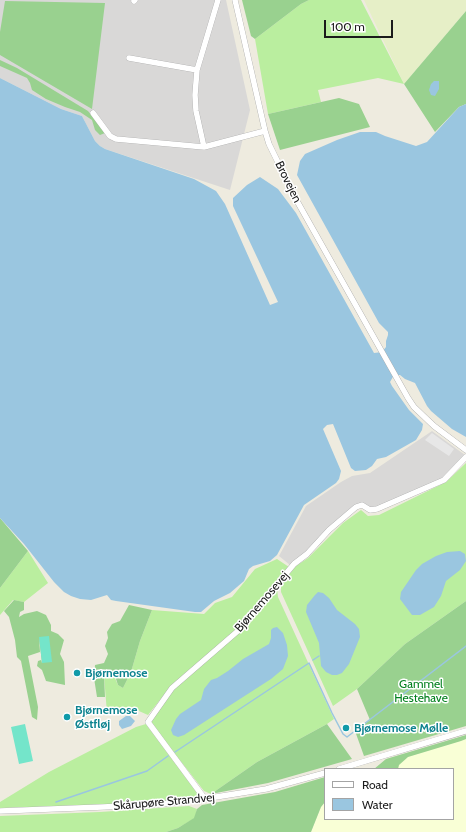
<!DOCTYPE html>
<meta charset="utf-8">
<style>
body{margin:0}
#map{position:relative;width:466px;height:832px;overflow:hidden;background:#eeebdf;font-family:Cabin,sans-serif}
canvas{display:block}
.legend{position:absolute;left:324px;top:768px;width:130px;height:52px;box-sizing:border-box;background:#fff;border:1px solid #a4a4a4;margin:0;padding:5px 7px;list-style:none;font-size:12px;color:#1b1b1b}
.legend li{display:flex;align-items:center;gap:8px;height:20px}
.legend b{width:20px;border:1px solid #a4a4a4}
.scale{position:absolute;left:324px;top:20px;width:69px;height:18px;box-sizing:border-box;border:2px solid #1b1b1b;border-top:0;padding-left:5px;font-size:12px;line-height:14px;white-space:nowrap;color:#1b1b1b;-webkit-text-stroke:3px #fff;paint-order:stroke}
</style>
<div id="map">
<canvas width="466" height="832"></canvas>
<ul class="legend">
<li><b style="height:5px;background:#fff"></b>Road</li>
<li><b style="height:11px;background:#9ac6e0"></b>Water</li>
</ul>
<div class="scale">100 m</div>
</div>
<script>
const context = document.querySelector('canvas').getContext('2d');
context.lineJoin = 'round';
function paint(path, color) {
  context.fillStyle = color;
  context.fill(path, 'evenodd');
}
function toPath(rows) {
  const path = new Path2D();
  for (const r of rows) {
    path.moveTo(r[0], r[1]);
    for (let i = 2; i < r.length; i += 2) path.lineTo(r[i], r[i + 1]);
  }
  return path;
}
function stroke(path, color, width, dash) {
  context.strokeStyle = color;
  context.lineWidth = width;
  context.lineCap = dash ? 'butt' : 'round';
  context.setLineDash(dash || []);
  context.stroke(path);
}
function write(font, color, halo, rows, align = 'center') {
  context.font = font + ' Cabin,sans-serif';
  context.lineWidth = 3;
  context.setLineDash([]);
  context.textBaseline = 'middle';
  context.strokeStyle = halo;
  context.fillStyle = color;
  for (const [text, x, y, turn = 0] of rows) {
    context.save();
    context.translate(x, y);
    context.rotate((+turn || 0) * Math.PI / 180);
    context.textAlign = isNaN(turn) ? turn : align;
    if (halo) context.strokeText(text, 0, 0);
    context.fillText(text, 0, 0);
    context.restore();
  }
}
const residential = toPath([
 [0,0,226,0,250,110,230,190,105,149,100,146,95,141,82,116,61,109,0,78],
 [432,431,465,455,443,478,372,511,362,505,290,565,279,556,306,506,341,482,352,476,370,473]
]);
const education = toPath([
 [466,739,466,832,311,832,321,807,325,802,325,819,453,819,453,769,373,769,387,763]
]);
const farmland = toPath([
 [364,0,466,0,466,11,404,84]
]);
const grass = toPath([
 [309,0,361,0,404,84,378,78,318,90,321,102,268,114,255,39,301,4],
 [466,463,466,601,405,644,357,689,333,706,281,592,281,583,296,566,308,558,343,523,361,510,368,516,379,515,446,482],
 [28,551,48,583,24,602,13,600,0,615,0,588],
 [277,559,289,567,238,629,171,686,148,715,132,708,107,713,104,676,114,676,118,685,123,688,131,672,140,641,152,610,204,614,215,603,232,597,255,569],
 [277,589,278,597,334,719,327,724,257,762,211,794,204,791,150,722,174,689,240,632],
 [146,724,201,798,172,801,105,805,0,808,0,802,49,772,136,727],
 [189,806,197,809,195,818,178,828,166,832,0,832,0,816,100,812]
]);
const forest = toPath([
 [242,0,309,0,301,4,255,39,251,36],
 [5,1,105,3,92,109,0,55,0,32],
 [466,11,466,104,459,107,435,132,404,84],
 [0,60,17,68,88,111,105,133,100,135,95,130,92,120,80,112,65,107,46,99,32,90,30,83,27,78,0,66],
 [339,98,359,104,370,127,280,150,268,114],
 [0,518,28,551,0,588],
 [14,600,24,602,24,610,20,612,19,617,24,614,37,611,46,615,51,625,51,631,58,634,64,640,60,654,64,662,65,685,46,681,42,670,37,666,38,661,41,660,42,663,39,637,40,652,28,656,38,707,37,720,32,717,21,661,17,657,15,640,9,617,4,611],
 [466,601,466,726,364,756,355,731,370,720,357,689,405,644],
 [129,605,152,610,140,641,131,672,123,688,118,685,115,676,104,676,105,697,97,697,94,678,95,665,104,663,108,654,105,646,108,638,107,632,112,624,120,621],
 [327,724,352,759,268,783,211,794,257,762],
 [466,735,466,739,461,741,408,757,399,765,398,769,374,769,386,759],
 [325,777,325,802,321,807,311,832,166,832,178,828,194,818,197,809,202,805,275,792]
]);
const pitch = toPath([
 [49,636,52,662,42,663,39,637],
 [25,724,33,761,19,764,11,727]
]);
const parking = toPath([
 [432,433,454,449,449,456,425,440]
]);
const water = toPath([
 [0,78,61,109,82,116,95,141,100,146,105,149,194,179,216,191,225,204,270,305,278,302,233,206,233,198,247,185,260,177,278,189,296,213,374,353,382,352,386,347,386,341,388,335,388,332,379,323,297,175,300,161,305,154,337,140,360,132,376,132,385,136,416,146,427,142,459,107,466,104,466,437,452,429,431,411,427,406,415,383,405,379,400,375,394,375,390,382,392,386,409,410,423,424,422,430,416,440,386,457,377,459,372,466,366,470,355,471,351,468,333,424,327,425,323,429,341,471,339,479,336,483,304,505,277,555,270,561,253,566,249,569,244,581,230,593,214,601,201,612,195,612,116,601,111,600,107,595,91,600,80,599,71,596,64,592,54,582,24,544,0,518],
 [434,81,439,81,439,89,435,96,431,95,429,90,431,84],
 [460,551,465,554,466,561,460,570,446,581,441,596,434,607,420,615,412,615,400,599,401,592,416,570,422,564,436,556,447,552],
 [318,592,323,593,329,598,337,610,355,624,359,629,360,637,349,664,342,673,337,675,332,675,326,672,321,666,319,643,306,612,307,605,315,595],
 [277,627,283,633,287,645,288,656,283,669,271,679,184,735,178,737,173,735,171,730,176,719,180,714,201,700,204,689,211,680,217,678,228,671,243,659,269,644,271,638,271,630,273,628],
 [126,716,130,716,135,721,131,726,122,729,119,725,119,721]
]);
const stream = toPath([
 [313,660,319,656],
 [175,752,309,663,332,713,343,734,347,737,466,646],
 [56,802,147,771,168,756]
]);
const minor = toPath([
 [235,0,265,131,269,144,297,201,408,398,414,407,434,426,466,450],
 [134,1,135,0],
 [129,58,197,70],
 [93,113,110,136,116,139,204,147,265,131],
 [204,147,196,111,195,95,197,70,218,0],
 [339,769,466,731],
 [205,799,148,722,172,688,239,630,294,564,307,554,329,530,356,507,362,505,370,510,377,509,444,480,466,457],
 [0,811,103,807,162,804,197,800,266,789,325,773]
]);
const markers = [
 [77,673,4,"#0f9aa8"],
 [67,717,4,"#0f9aa8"],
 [346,728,4,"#0f9aa8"]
];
const streetNames = [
 ["Brovejen",288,182,64],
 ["Bjørnemosevej",262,602,-49],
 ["Skårupøre Strandvej",164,802,-5]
];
const cultureNames = [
 ["Bjørnemose",85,673],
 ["Bjørnemose",75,710],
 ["Østfløj",75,724],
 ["Bjørnemose Mølle",354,728]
];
const parkNames = [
 ["Gammel",421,684],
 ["Hestehave",421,698]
];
paint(residential, '#d9d8d7');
paint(education, '#f9ffd6');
paint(farmland, '#e6efc7');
paint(grass, '#baee9f');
paint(forest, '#99d18f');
paint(pitch, '#74e5ca');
paint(parking, '#e7e7e7');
paint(water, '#9ac6e0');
stroke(stream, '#9ac6e0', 1.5);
stroke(minor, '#a2a2a2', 6);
stroke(minor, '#fff', 5.5);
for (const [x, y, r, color] of markers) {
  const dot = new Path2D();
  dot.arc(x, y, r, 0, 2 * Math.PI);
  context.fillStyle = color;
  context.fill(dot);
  stroke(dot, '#fff', 1.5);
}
write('12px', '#1b1b1b', '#fff', streetNames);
write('bold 12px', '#0d838f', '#fff', cultureNames, 'left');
write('12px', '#02801e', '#fff', parkNames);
</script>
